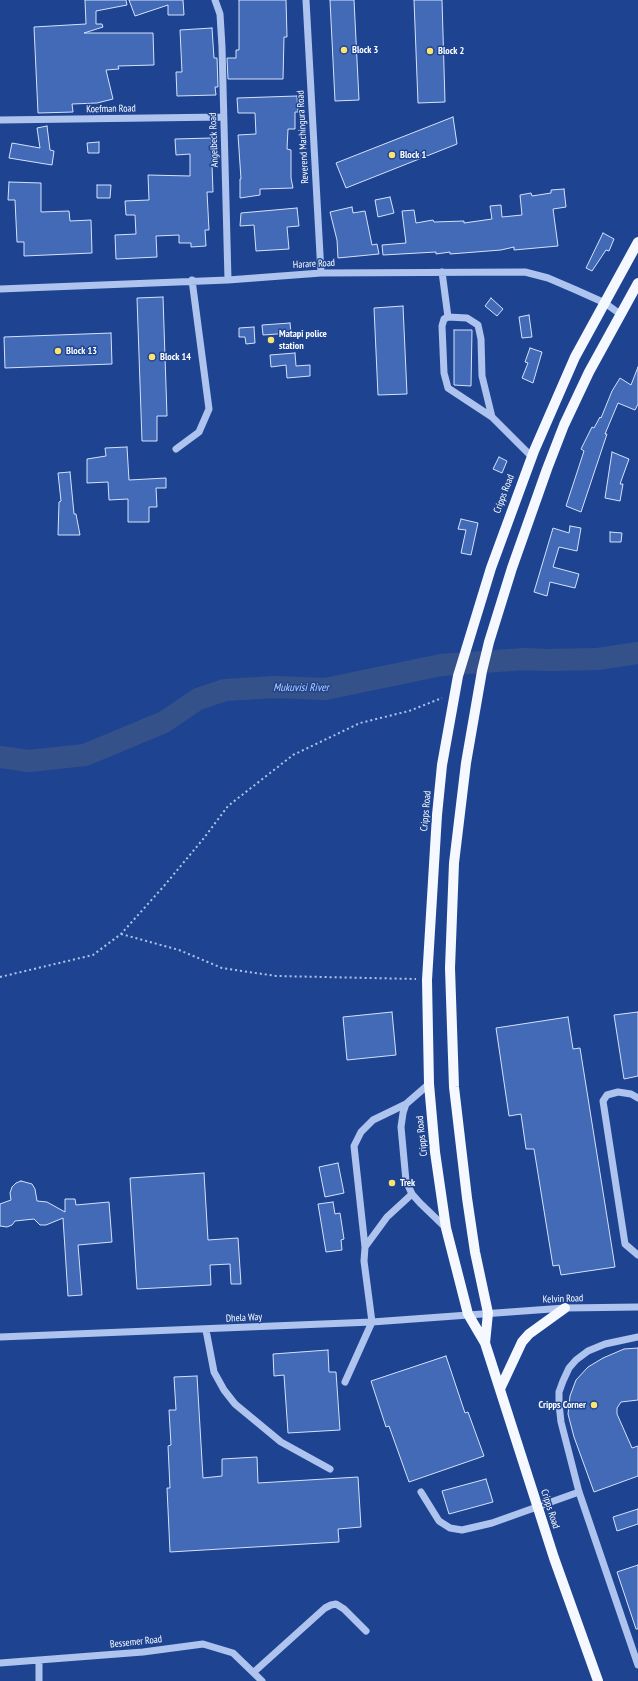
<!DOCTYPE html>
<style>
body{margin:0}
canvas{display:block;background:#1e4491}
</style>
<canvas width="638" height="1681"></canvas>
<script>
const context = document.querySelector('canvas').getContext('2d');
context.lineJoin = 'round';
function toPath(rows) {
  const path = new Path2D();
  for (const r of rows) {
    path.moveTo(r[0], r[1]);
    for (let i = 2; i < r.length; i += 2) path.lineTo(r[i], r[i + 1]);
  }
  return path;
}
function stroke(path, color, width, dash) {
  context.strokeStyle = color;
  context.lineWidth = width;
  context.lineCap = dash ? 'butt' : 'round';
  context.setLineDash(dash || []);
  context.stroke(path);
}
function paint(path, color) {
  context.fillStyle = color;
  context.fill(path, 'evenodd');
}
function write(font, color, halo, rows, align = 'center') {
  context.font = font + ' "PT Sans Narrow",sans-serif';
  context.lineWidth = 3;
  context.setLineDash([]);
  context.textBaseline = 'middle';
  context.strokeStyle = halo;
  context.fillStyle = color;
  for (const [text, x, y, turn = 0] of rows) {
    context.save();
    context.translate(x, y);
    context.rotate((+turn || 0) * Math.PI / 180);
    context.textAlign = isNaN(turn) ? turn : align;
    if (halo) context.strokeText(text, 0, 0);
    context.fillText(text, 0, 0);
    context.restore();
  }
}
const river = toPath([
 [0,757,29,761,85,755,164,722,198,699,225,690,274,687,325,689,441,665,525,659,547,660,598,659,638,653]
]);
const building = toPath([
 [85,0,126,0,127,5,96,11,96,24,102,24,103,27,84,33,153,33,154,65,118,66,119,69,106,70,113,99,97,103,72,104,73,112,38,113,34,27,86,24,85,0],
 [129,0,183,0,184,15,168,15,168,5,135,16,129,0],
 [239,0,286,0,287,37,284,37,283,79,228,79,227,58,236,58,236,50,239,50,239,0],
 [330,0,354,0,359,100,335,101,330,0],
 [414,0,442,0,445,102,418,103,414,0],
 [212,28,214,58,217,58,218,87,215,87,216,95,177,96,176,72,182,72,180,30,212,28],
 [297,96,298,112,295,112,295,129,288,129,287,149,291,150,291,178,293,188,260,189,260,195,240,198,240,179,241,179,238,135,256,134,255,113,238,113,237,98,297,96],
 [453,117,457,144,346,188,336,163,453,117],
 [47,126,50,150,54,151,52,165,9,158,12,143,40,148,37,128,47,126],
 [211,138,213,192,207,192,209,230,205,230,206,246,191,247,191,243,179,243,179,235,156,236,157,257,116,259,115,235,136,234,135,215,126,215,125,201,149,200,148,175,190,176,190,154,176,155,175,139,211,138],
 [99,142,99,153,88,153,87,143,99,142],
 [9,182,41,183,41,212,69,211,70,221,91,220,92,253,24,256,24,242,17,242,15,200,8,200,9,182],
 [97,185,111,185,110,198,97,198,97,185],
 [564,189,566,207,553,209,558,246,514,250,514,247,501,250,450,254,450,252,436,254,436,252,383,255,382,245,406,243,402,211,414,210,416,223,433,220,434,222,464,221,464,223,492,219,490,206,501,205,502,217,522,215,520,195,531,193,532,196,551,193,551,190,564,189],
 [390,197,394,213,378,217,375,200,390,197],
 [352,207,353,213,365,211,372,245,377,244,379,254,338,258,337,240,330,212,352,207],
 [297,208,299,226,287,227,289,249,256,251,254,225,240,226,241,213,297,208],
 [603,233,614,239,609,251,606,250,592,271,586,268,603,233],
 [163,297,167,416,157,416,157,441,142,441,137,298,163,297],
 [491,298,503,309,497,316,485,306,491,298],
 [403,306,407,394,378,395,374,308,403,306],
 [529,315,532,337,522,338,519,317,529,315],
 [290,323,291,333,263,335,262,325,290,323],
 [254,327,255,343,246,344,245,337,239,337,239,328,254,327],
 [454,330,472,330,471,386,454,385,454,330],
 [111,333,112,364,5,368,4,337,111,333],
 [530,348,542,352,533,383,522,378,528,363,525,362,530,348],
 [295,353,296,366,310,365,310,376,287,378,286,365,271,367,270,355,295,353],
 [638,367,638,404,635,410,618,403,605,434,607,434,581,512,566,506,584,451,581,449,592,427,594,428,600,417,601,418,612,391,620,378,631,385,638,367],
 [127,447,129,480,166,478,166,488,156,488,157,507,149,507,149,522,128,522,128,499,109,500,108,482,87,483,87,459,106,456,105,448,127,447],
 [612,452,629,459,620,484,623,484,620,501,605,498,612,452],
 [499,457,507,461,502,473,493,469,499,457],
 [70,472,74,514,76,514,80,535,58,535,59,502,61,501,58,473,70,472],
 [461,519,478,523,471,555,461,553,466,530,458,529,461,519],
 [570,526,581,528,577,551,559,547,553,567,579,574,575,588,550,582,547,596,534,592,553,528,569,533,570,526],
 [610,532,622,533,621,542,610,542,610,532],
 [392,1012,396,1055,347,1060,343,1017,392,1012],
 [638,1012,638,1076,624,1079,614,1015,638,1012],
 [568,1017,573,1049,580,1048,615,1267,561,1275,559,1265,553,1266,534,1149,526,1149,521,1114,509,1116,496,1028,568,1017],
 [338,1163,344,1193,325,1197,319,1167,338,1163],
 [204,1173,208,1240,238,1238,241,1284,231,1284,230,1264,210,1265,211,1285,137,1289,130,1178,204,1173],
 [21,1181,32,1184,35,1189,37,1201,47,1202,65,1212,65,1199,75,1199,76,1205,109,1202,112,1242,78,1245,82,1295,68,1296,63,1218,46,1225,40,1225,34,1219,15,1221,12,1225,7,1227,0,1226,0,1204,11,1200,10,1193,12,1187,16,1183,21,1181],
 [333,1202,335,1214,340,1213,344,1239,341,1240,342,1250,326,1252,318,1204,333,1202],
 [638,1348,638,1400,621,1402,617,1408,617,1414,632,1448,638,1446,638,1476,594,1492,574,1437,568,1414,570,1396,576,1380,588,1367,603,1358,624,1349,638,1348],
 [328,1350,329,1372,336,1372,340,1430,288,1433,284,1375,274,1376,273,1354,328,1350],
 [446,1356,465,1413,468,1412,484,1456,409,1482,389,1426,386,1427,371,1381,446,1356],
 [197,1376,203,1478,222,1476,222,1459,257,1457,258,1483,358,1477,361,1527,338,1529,339,1542,170,1552,167,1488,170,1488,168,1446,171,1445,169,1410,176,1410,174,1377,197,1376],
 [486,1479,493,1502,449,1514,442,1491,486,1479],
 [638,1509,638,1524,617,1531,613,1517,638,1509],
 [638,1565,638,1629,636,1629,617,1572,638,1565]
]);
const path = toPath([
 [121,934,179,950,222,968,276,976,416,979],
 [0,977,93,955,121,934,164,886,204,838,228,806,293,755,360,723,409,711,442,698]
]);
const minor = toPath([
 [215,0,220,14,222,47,228,280],
 [306,0,321,273],
 [0,120,223,117],
 [442,272,448,317],
 [0,289,228,280,321,273,525,272,548,278,576,290,605,303,620,314],
 [492,417,482,376,481,339,478,325,467,318,448,317,444,319,442,326,444,373,448,388,492,417,532,457],
 [176,449,199,432,209,409,192,280],
 [429,1084,406,1104,403,1113,401,1127,406,1181,412,1194,420,1203,446,1228],
 [638,1098,631,1094,618,1092,607,1095,603,1101,625,1244,638,1255],
 [365,1247,354,1146,361,1132,373,1120,406,1104],
 [206,1330,214,1372,224,1390,235,1404,281,1442,330,1469],
 [0,1337,372,1322,565,1308,638,1307],
 [638,1337,605,1344,588,1351,576,1360,569,1368,563,1381,559,1392,559,1404,561,1422,579,1492,638,1665],
 [345,1382,372,1322,364,1261,365,1247,387,1217,412,1194],
 [421,1492,439,1521,450,1528,462,1530,492,1523,579,1492],
 [0,1663,143,1652,203,1644,233,1653,262,1681],
 [254,1672,325,1608,331,1605,336,1604,344,1609,366,1631],
 [39,1681,39,1660]
]);
const major = toPath([
 [485,1343,488,1313,475,1252,467,1198,454,1087,450,968,454,863,466,763,482,671,489,642,512,568,547,469,564,425,589,372,638,283],
 [500,1389,522,1342,529,1334,565,1308],
 [598,1681,554,1558,485,1343,468,1314,456,1267,446,1228,435,1152,429,1084,427,980,437,815,442,765,458,676,491,568,534,451,575,357,638,242]
]);
const markers = [
 [344,50,4,"#fce26e"],
 [430,51,4,"#fce26e"],
 [392,155,4,"#fce26e"],
 [271,340,4,"#fce26e"],
 [58,351,4,"#fce26e"],
 [152,357,4,"#fce26e"],
 [392,1183,4,"#fce26e"],
 [594,1405,4,"#fce26e"]
];
const poiNames = [
 ["Block 3",352,50],
 ["Block 2",438,51],
 ["Block 1",400,155],
 ["Matapi police",279,334],
 ["station",279,346],
 ["Block 13",66,351],
 ["Block 14",160,357],
 ["Trek",400,1183],
 ["Cripps Corner",586,1405,"right"]
];
const streetNames = [
 ["Koefman Road",111,109,-1],
 ["Reverend Machingura Road",303,137,-93],
 ["Angelbeck Road",214,140,-92],
 ["Harare Road",314,264,-3],
 ["Cripps Road",504,494,-69],
 ["Cripps Road",426,811,-85],
 ["Cripps Road",422,1136,-96],
 ["Kelvin Road",563,1299,-2],
 ["Dhela Way",244,1318,-3],
 ["Cripps Road",550,1509,72],
 ["Bessemer Road",136,1642,-6]
];
const waterNames = [
 ["Mukuvisi River",301,688]
];
stroke(river, '#35518a', 22);
paint(building, '#426ab6');
stroke(building, '#d4e1fa', 1);
stroke(path, '#aec4ee', 2, [2, 3]);
stroke(minor, '#aec4ee', 7);
stroke(major, '#f5f8ff', 10);
for (const [x, y, r, color] of markers) {
  const dot = new Path2D();
  dot.arc(x, y, r, 0, 2 * Math.PI);
  context.fillStyle = color;
  context.fill(dot);
  stroke(dot, '#1e4491', 1.5);
}
write('bold 10px', '#fff', '#1e4491', poiNames, 'left');
write('10px', '#fff', '#1e4491', streetNames);
write('italic 11px', '#bacff4', '#1e4491', waterNames);
</script>
